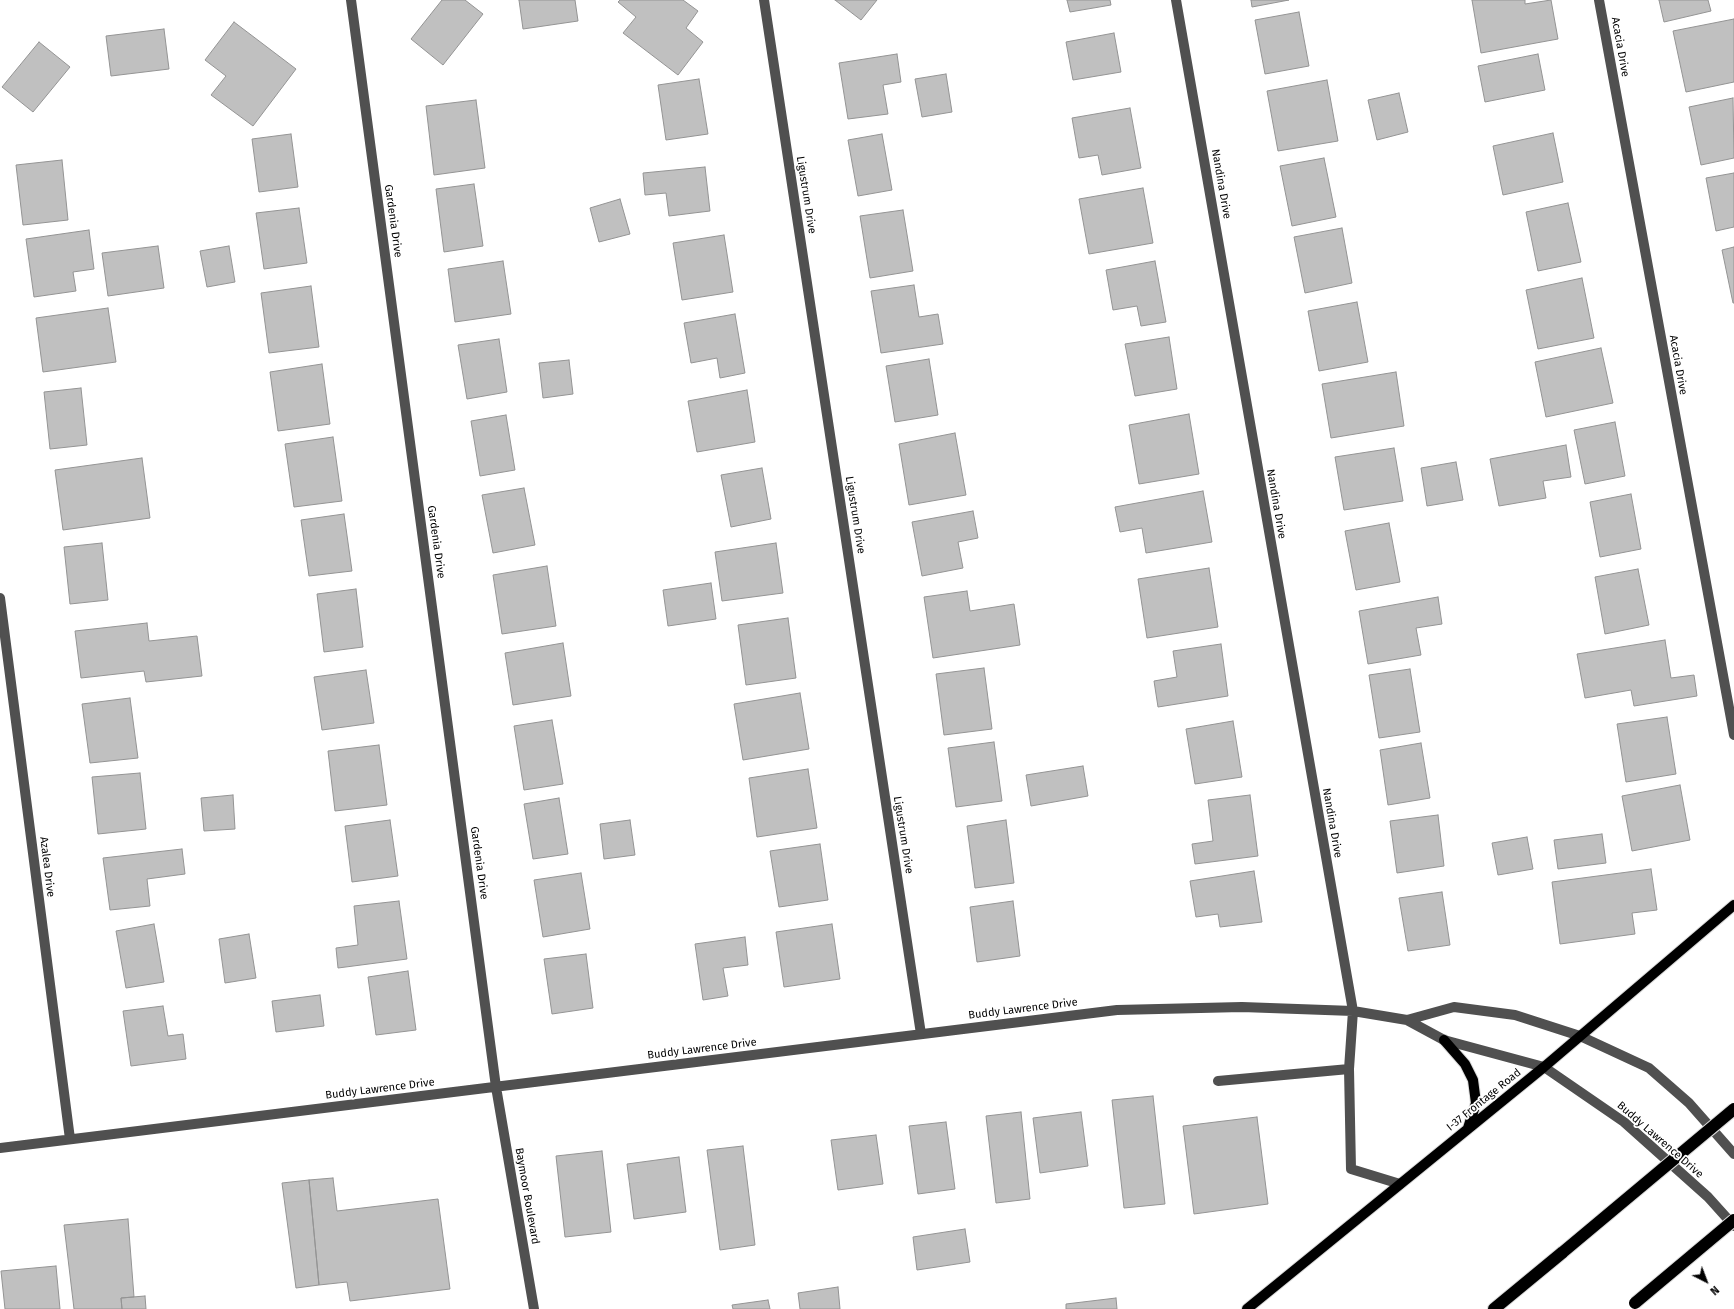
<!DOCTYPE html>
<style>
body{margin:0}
#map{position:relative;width:1734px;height:1309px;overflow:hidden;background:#fff;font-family:"Fira Sans",sans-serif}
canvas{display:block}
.north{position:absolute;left:1686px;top:1261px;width:40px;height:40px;-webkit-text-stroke:3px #fff;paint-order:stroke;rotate:138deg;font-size:11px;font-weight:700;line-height:16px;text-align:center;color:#000}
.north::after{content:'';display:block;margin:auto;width:14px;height:18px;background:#000;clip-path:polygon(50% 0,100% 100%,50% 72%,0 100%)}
</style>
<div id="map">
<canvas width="1734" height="1309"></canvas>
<div class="north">N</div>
</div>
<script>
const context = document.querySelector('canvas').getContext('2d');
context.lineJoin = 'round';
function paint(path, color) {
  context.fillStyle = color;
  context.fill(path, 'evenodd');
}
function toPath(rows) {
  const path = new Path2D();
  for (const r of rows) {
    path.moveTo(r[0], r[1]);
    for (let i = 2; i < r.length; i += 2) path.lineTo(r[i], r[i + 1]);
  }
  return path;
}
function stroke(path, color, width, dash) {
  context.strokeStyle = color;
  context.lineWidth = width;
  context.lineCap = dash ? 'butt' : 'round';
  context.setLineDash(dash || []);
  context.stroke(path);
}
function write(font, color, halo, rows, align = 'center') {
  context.font = font + ' "Fira Sans",sans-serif';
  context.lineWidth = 3.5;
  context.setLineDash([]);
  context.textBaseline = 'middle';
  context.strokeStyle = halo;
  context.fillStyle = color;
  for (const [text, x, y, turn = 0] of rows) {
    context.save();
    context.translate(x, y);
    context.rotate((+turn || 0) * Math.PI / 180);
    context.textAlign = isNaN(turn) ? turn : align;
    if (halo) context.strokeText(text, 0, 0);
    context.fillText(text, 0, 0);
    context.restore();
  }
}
const building = toPath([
 [442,0,465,0,483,14,443,65,411,39,442,0],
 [519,0,575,0,578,21,523,29,519,0],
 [620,0,683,0,698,11,686,28,703,42,678,75,623,33,636,17,618,2,620,0],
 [835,0,877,0,861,20,835,0],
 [1067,0,1110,0,1111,5,1070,12,1067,0],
 [1251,0,1289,0,1252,7,1251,0],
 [1472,0,1525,0,1525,4,1551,0,1558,39,1481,53,1472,0],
 [1659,0,1708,0,1711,11,1664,22,1659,0],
 [1299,12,1309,66,1265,74,1255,20,1299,12],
 [1734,19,1734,82,1686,92,1673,31,1734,19],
 [234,22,296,69,253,126,211,95,226,76,205,60,234,22],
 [164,29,169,69,111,76,106,36,164,29],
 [1114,33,1121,72,1073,80,1066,42,1114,33],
 [39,42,70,67,33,112,2,87,39,42],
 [897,54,901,82,883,85,888,114,848,119,839,63,897,54],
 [1538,54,1545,90,1485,102,1478,66,1538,54],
 [946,74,952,112,922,117,915,79,946,74],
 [699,79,708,134,666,140,658,85,699,79],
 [1327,80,1338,141,1278,151,1267,91,1327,80],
 [1399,93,1408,132,1377,140,1368,100,1399,93],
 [1733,98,1734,158,1701,165,1689,107,1733,98],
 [476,100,485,168,434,175,426,106,476,100],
 [1130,108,1141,168,1102,175,1098,155,1079,158,1072,118,1130,108],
 [1553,133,1563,182,1503,195,1493,146,1553,133],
 [291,134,298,187,259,192,252,139,291,134],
 [882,134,892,190,858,196,848,140,882,134],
 [1324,158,1336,217,1292,226,1280,166,1324,158],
 [62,160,68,220,23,225,16,165,62,160],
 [705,167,710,211,669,216,666,193,645,195,643,173,705,167],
 [1734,173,1734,227,1716,231,1706,178,1734,173],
 [474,184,483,246,444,252,436,189,474,184],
 [1143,188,1153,243,1089,254,1079,199,1143,188],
 [620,199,630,234,599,242,590,208,620,199],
 [1568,203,1581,262,1538,271,1526,212,1568,203],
 [299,208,307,263,264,269,256,213,299,208],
 [903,210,913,271,870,278,860,216,903,210],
 [1342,228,1352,283,1305,293,1294,237,1342,228],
 [89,230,94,269,73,272,76,291,34,297,26,239,89,230],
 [724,235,733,292,682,300,673,243,724,235],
 [158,246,164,288,108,296,102,253,158,246],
 [229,246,235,282,207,287,200,251,229,246],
 [1734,247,1734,303,1733,303,1722,250,1734,247],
 [503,261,511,314,455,322,448,269,503,261],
 [1155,261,1166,322,1141,326,1137,306,1113,310,1106,270,1155,261],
 [1582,278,1594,338,1538,349,1526,290,1582,278],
 [914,285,919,317,938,314,943,344,881,353,871,291,914,285],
 [311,286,319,347,269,353,261,293,311,286],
 [1357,302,1368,362,1319,371,1308,311,1357,302],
 [108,308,116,362,43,372,36,318,108,308],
 [735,314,745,373,720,378,717,358,691,363,684,323,735,314],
 [1169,337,1177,389,1135,396,1125,344,1169,337],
 [499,339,507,392,467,399,458,345,499,339],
 [1601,348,1613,403,1546,417,1535,362,1601,348],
 [929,359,938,415,895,422,886,366,929,359],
 [569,360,573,394,543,398,539,363,569,360],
 [322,364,330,424,278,431,270,372,322,364],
 [1396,372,1404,426,1331,438,1322,384,1396,372],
 [81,388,87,445,50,449,44,392,81,388],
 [747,390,755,442,697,452,688,401,747,390],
 [1189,414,1199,474,1139,484,1129,425,1189,414],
 [506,415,515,470,480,476,471,421,506,415],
 [1615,422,1625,476,1585,484,1574,430,1615,422],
 [955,433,966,495,909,505,899,444,955,433],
 [333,437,342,501,294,507,285,444,333,437],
 [1566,445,1571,477,1543,481,1546,498,1499,506,1490,459,1566,445],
 [1394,448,1403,501,1344,510,1335,457,1394,448],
 [142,458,150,518,63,530,55,470,142,458],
 [1456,462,1463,500,1427,506,1421,468,1456,462],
 [762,468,771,519,731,527,721,475,762,468],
 [524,488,535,545,493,553,482,495,524,488],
 [1203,491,1212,542,1146,553,1142,528,1120,532,1115,507,1203,491],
 [1631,494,1641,549,1600,557,1590,502,1631,494],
 [973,511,978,538,958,542,963,568,922,576,912,522,973,511],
 [344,514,352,571,309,576,301,520,344,514],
 [1389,523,1400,582,1356,590,1345,531,1389,523],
 [102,543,108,600,70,604,64,547,102,543],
 [776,543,783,593,722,601,715,552,776,543],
 [547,566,556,626,502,634,493,575,547,566],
 [1209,568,1218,627,1147,638,1138,579,1209,568],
 [1638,569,1649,625,1605,634,1595,577,1638,569],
 [711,583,716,619,668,626,663,590,711,583],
 [356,589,363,647,324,652,317,594,356,589],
 [967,591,970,611,1014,604,1020,645,933,658,924,597,967,591],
 [1438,597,1442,624,1416,628,1421,655,1368,664,1359,611,1438,597],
 [788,618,796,678,746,685,738,625,788,618],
 [147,623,149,641,197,636,202,676,146,682,144,671,81,678,75,631,147,623],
 [1665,640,1671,678,1694,675,1697,696,1634,706,1631,690,1585,698,1577,654,1665,640],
 [563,643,571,696,513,705,505,653,563,643],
 [1221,644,1228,696,1158,707,1154,681,1177,677,1173,651,1221,644],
 [984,668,992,729,944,735,936,674,984,668],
 [1410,669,1420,732,1379,738,1369,675,1410,669],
 [366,670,374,723,322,730,314,677,366,670],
 [800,693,809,749,743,760,734,704,800,693],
 [130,698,138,758,90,763,82,704,130,698],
 [1667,717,1676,774,1626,782,1617,724,1667,717],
 [552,720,563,784,524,790,514,726,552,720],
 [1233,721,1242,777,1195,784,1186,729,1233,721],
 [994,742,1002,801,956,807,948,748,994,742],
 [1421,743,1430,798,1388,805,1380,750,1421,743],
 [379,745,387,805,335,811,328,751,379,745],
 [1083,766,1088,796,1031,806,1026,775,1083,766],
 [808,769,817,828,757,837,749,778,808,769],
 [140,773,146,829,98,834,92,777,140,773],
 [1680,785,1690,840,1632,851,1622,796,1680,785],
 [233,795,235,829,204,831,201,798,233,795],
 [1250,795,1258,856,1195,864,1192,844,1213,841,1208,800,1250,795],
 [559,798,568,854,533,859,524,804,559,798],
 [1438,815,1444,866,1397,873,1390,821,1438,815],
 [390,820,398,876,352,882,345,826,390,820],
 [630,820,635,855,604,859,600,824,630,820],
 [1006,820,1014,883,975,888,967,826,1006,820],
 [1602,834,1606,863,1558,869,1554,840,1602,834],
 [1527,837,1533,869,1498,875,1492,843,1527,837],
 [820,844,828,900,779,907,770,851,820,844],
 [182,849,185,874,147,879,150,906,110,910,103,858,182,849],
 [1651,869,1657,910,1632,913,1635,934,1560,944,1552,882,1651,869],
 [1254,871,1262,922,1220,927,1218,914,1196,917,1190,881,1254,871],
 [581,873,590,929,543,937,534,880,581,873],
 [1442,892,1450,945,1408,951,1399,898,1442,892],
 [399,901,407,959,338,968,336,948,358,945,354,906,399,901],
 [1013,901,1020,956,977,962,970,907,1013,901],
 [154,924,164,982,126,988,116,931,154,924],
 [832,924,840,979,784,987,776,932,832,924],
 [249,934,256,978,225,983,219,939,249,934],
 [745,937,748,965,723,968,728,996,703,1000,695,944,745,937],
 [586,954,593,1008,552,1014,544,959,586,954],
 [408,971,416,1030,376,1035,368,977,408,971],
 [320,995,324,1026,276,1032,272,1001,320,995],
 [163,1006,168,1036,183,1034,186,1059,131,1066,123,1011,163,1006],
 [1153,1096,1165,1204,1124,1208,1112,1100,1153,1096],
 [1021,1112,1030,1199,996,1203,986,1116,1021,1112],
 [1081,1112,1088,1166,1040,1173,1033,1118,1081,1112],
 [1257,1117,1268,1204,1194,1214,1183,1126,1257,1117],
 [946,1122,955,1189,918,1194,909,1126,946,1122],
 [876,1135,883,1184,838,1190,831,1140,876,1135],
 [743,1146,755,1245,720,1250,707,1150,743,1146],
 [602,1151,611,1232,565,1237,556,1156,602,1151],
 [679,1157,686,1212,634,1219,627,1164,679,1157],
 [333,1178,337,1211,438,1199,450,1289,350,1301,347,1282,319,1285,309,1180,333,1178],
 [309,1180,319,1285,296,1288,282,1183,309,1180],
 [128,1219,134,1297,121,1298,122,1309,74,1309,64,1225,128,1219],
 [965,1229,970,1262,917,1270,913,1237,965,1229],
 [56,1266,60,1309,5,1309,1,1271,56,1266],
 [838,1287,840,1309,800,1309,798,1293,838,1287],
 [145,1296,146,1309,122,1309,121,1298,145,1296],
 [1116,1298,1117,1309,1066,1309,1066,1304,1116,1298],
 [768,1300,770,1309,733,1309,732,1305,768,1300]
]);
const minor = toPath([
 [351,0,496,1087,534,1309],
 [764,0,921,1034],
 [1176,0,1353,1011,1349,1069,1351,1169,1400,1184],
 [1599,0,1734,735],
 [0,598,70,1139],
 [1407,1020,1454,1007,1515,1015,1580,1036,1649,1068,1689,1103,1734,1154],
 [1218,1081,1349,1069],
 [0,1148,1117,1010,1242,1007,1353,1011,1407,1020,1444,1040,1544,1067,1624,1122,1708,1197,1734,1226]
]);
const major = toPath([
 [1444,1040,1465,1064,1473,1080,1476,1103,1468,1128],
 [1247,1309,1544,1067,1734,905]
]);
const highway = toPath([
 [1494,1309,1563,1252]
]);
const highwayBridge = toPath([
 [1563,1252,1734,1109],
 [1635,1303,1734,1220]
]);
const streetNames = [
 ["Acacia Drive",1620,47,80],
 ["Nandina Drive",1221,184,80],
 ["Ligustrum Drive",806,195,81],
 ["Gardenia Drive",393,221,82],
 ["Acacia Drive",1678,365,80],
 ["Nandina Drive",1276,504,80],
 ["Ligustrum Drive",855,515,81],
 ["Gardenia Drive",436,542,82],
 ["Nandina Drive",1332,823,80],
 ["Ligustrum Drive",903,835,81],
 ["Gardenia Drive",479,863,82],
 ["Azalea Drive",47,867,83],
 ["Buddy Lawrence Drive",1023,1009,-7],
 ["Buddy Lawrence Drive",702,1049,-7],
 ["Buddy Lawrence Drive",380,1089,-7],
 ["I-37 Frontage Road",1484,1100,-39],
 ["Buddy Lawrence Drive",1660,1140,41],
 ["Baymoor Boulevard",527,1196,80]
];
paint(building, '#c0c0c0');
stroke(building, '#949494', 1);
stroke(major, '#dbdbdb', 12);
stroke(highway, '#dbdbdb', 14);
stroke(minor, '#505050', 10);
stroke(major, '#000', 10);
stroke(highway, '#000', 12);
stroke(highwayBridge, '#dbdbdb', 14, []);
stroke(highwayBridge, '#000', 12);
write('11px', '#000', '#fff', streetNames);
</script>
